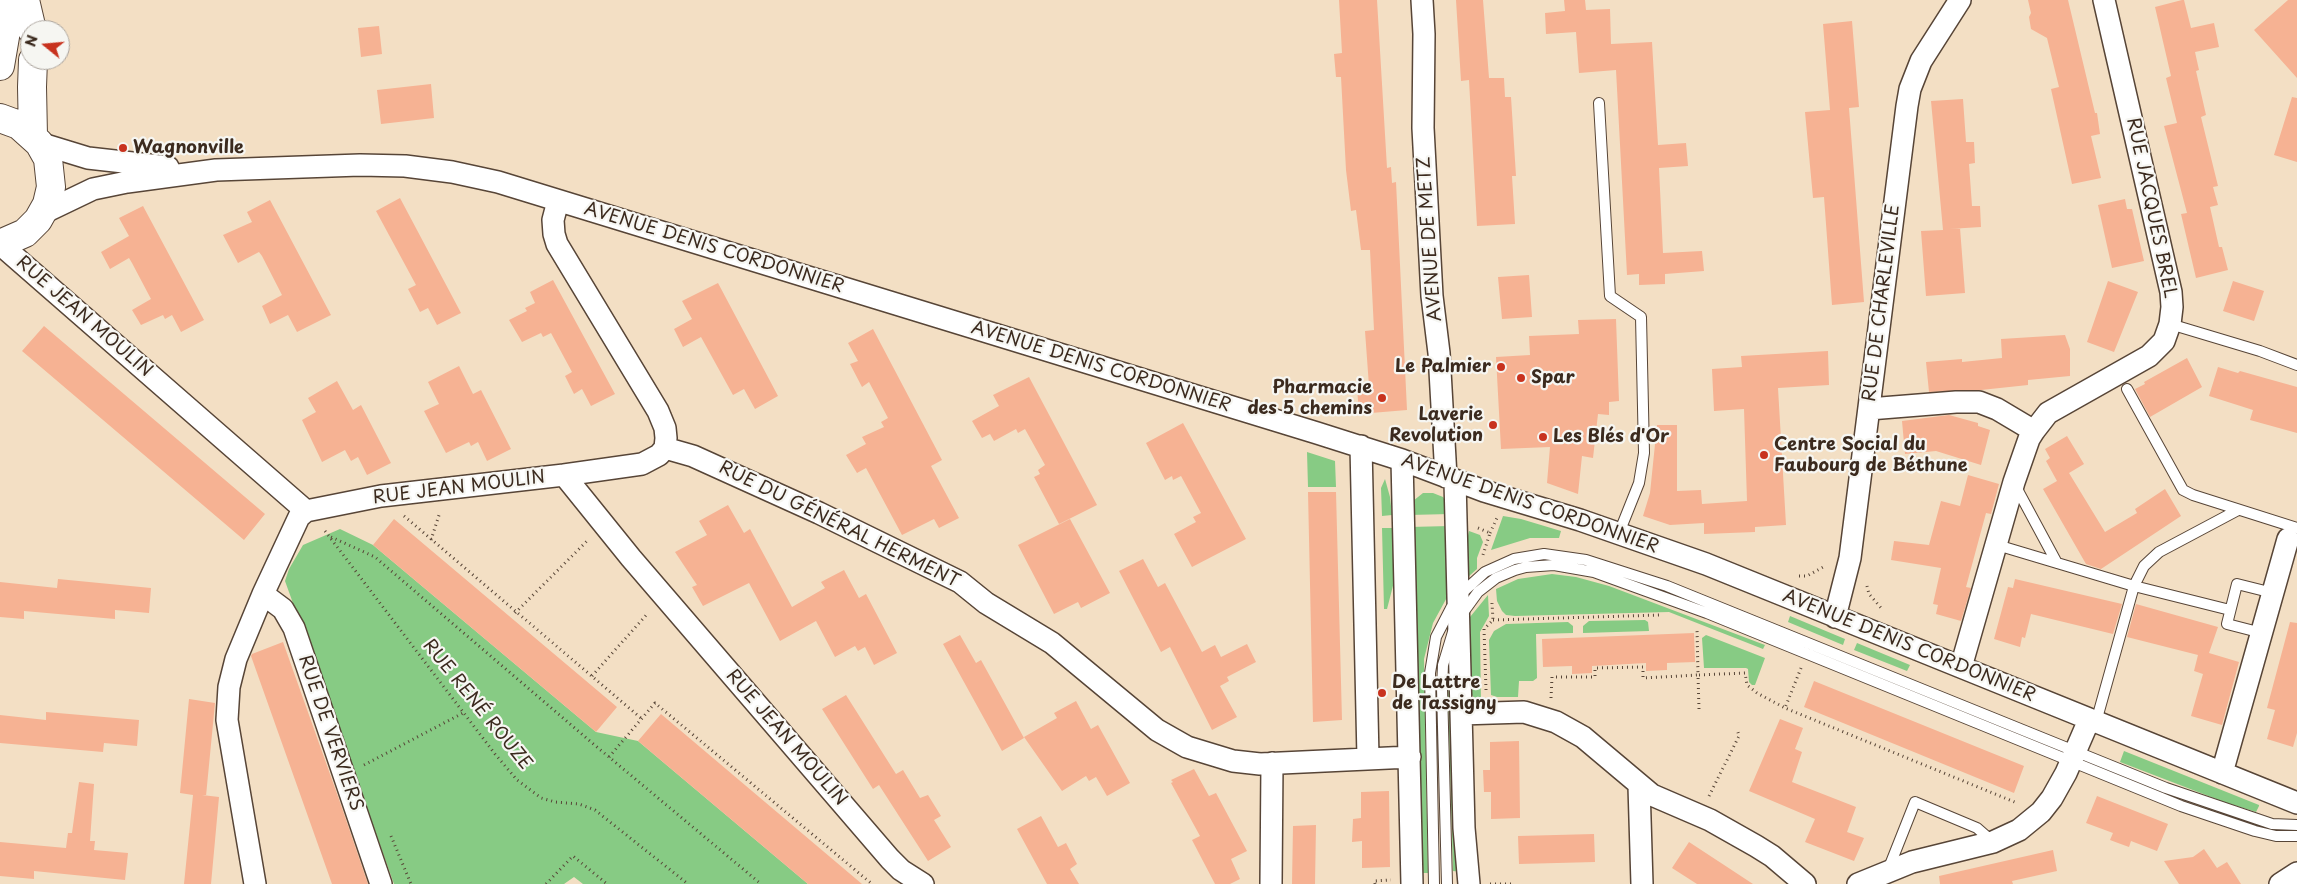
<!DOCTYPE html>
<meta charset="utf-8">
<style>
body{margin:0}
#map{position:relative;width:2297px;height:884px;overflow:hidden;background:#f3dfc4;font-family:"Playpen Sans",sans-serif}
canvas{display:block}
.north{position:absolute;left:20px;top:20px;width:50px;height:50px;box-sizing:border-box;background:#f6f6f2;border:1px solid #aba49d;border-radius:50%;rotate:287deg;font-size:14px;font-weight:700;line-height:20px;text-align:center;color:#3b2a1e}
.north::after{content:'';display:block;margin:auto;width:18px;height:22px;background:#c8321e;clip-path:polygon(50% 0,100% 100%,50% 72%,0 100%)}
</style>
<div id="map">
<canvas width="2297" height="884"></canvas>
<div class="north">N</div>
</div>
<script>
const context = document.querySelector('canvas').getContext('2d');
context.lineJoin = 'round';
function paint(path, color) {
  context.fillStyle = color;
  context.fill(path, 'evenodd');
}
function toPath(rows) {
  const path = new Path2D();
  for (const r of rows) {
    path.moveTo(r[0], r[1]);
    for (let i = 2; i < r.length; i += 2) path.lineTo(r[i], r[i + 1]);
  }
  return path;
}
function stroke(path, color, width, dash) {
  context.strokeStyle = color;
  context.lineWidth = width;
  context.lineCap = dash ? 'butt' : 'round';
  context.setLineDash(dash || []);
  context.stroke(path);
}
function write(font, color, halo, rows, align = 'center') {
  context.font = font + ' "Playpen Sans",sans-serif';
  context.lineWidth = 4.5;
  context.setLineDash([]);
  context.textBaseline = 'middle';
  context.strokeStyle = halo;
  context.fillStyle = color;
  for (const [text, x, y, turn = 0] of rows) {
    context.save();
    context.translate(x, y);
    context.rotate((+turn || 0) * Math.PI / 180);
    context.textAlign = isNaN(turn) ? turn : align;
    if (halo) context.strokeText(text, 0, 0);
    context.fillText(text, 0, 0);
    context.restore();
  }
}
const green = toPath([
 [1307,452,1335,461,1336,487,1308,487],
 [1385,479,1390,497,1392,515,1382,516,1381,488],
 [1423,493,1433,493,1443,497,1448,504,1450,514,1409,515,1413,501],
 [1503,516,1521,519,1561,531,1559,538,1530,538,1491,550],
 [1450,526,1451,590,1433,623,1424,659,1428,873,1418,873,1409,527],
 [1382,528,1392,528,1394,582,1387,609,1384,609],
 [340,529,373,545,596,732,638,741,808,884,583,884,574,877,564,884,394,884,285,581,289,569,303,545],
 [1469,531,1480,535,1483,542,1477,558,1477,569,1468,577,1467,540],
 [1552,574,1576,577,1609,586,1765,645,1763,649,1669,612,1515,616,1506,615,1502,611,1497,601,1496,589,1518,579],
 [1488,595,1489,616,1480,632,1481,704,1475,700,1471,693,1470,617],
 [1790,616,1845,639,1843,645,1788,622],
 [1645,620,1648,622,1649,631,1583,633,1583,626,1589,621],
 [1568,622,1573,626,1573,633,1536,634,1537,678,1533,681,1519,681,1518,697,1497,697,1491,695,1489,640,1494,631,1506,624],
 [1706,635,1765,658,1755,685,1752,685,1749,682,1748,669,1746,668,1704,668,1702,638],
 [1857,643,1910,665,1907,671,1854,650],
 [1451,661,1463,872,1453,871,1448,697],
 [2124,751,2259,805,2259,806,2256,812,2224,802,2120,762]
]);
const building = toPath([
 [1339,0,1377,0,1387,168,1391,167,1392,183,1396,182,1407,410,1359,414,1357,387,1369,386,1365,331,1374,330,1370,250,1361,250,1356,210,1351,211,1346,170,1341,77,1336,77,1334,54,1342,53],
 [1456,0,1483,0,1489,78,1504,78,1505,97,1511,97,1516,176,1512,176,1515,224,1477,226,1469,80,1461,81],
 [1564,0,1585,0,1586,10,1610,9,1611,44,1652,42,1658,145,1686,143,1688,166,1659,168,1663,253,1702,251,1704,271,1665,274,1665,284,1639,285,1639,274,1627,275,1616,70,1579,73,1576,32,1546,34,1545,13,1565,11],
 [2028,0,2068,0,2095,113,2097,113,2100,134,2091,136,2101,178,2072,184,2051,89,2059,87,2047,38,2031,29,2029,17,2031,13],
 [2182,0,2184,0,2191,28,2214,23,2219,47,2195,52,2199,70,2196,71,2206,115,2201,117,2218,186,2213,187,2218,205,2210,207,2219,247,2222,247,2228,270,2196,278,2181,214,2187,213,2164,126,2177,123,2166,78,2171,76,2155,7],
 [2288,0,2297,0,2297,78,2254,30],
 [1852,21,1859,107,1849,108,1864,302,1832,305,1824,197,1813,198,1805,112,1830,110,1823,24],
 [379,26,382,54,361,57,358,28],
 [431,84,434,118,381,124,377,90],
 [2292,97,2297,98,2297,162,2274,155],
 [1963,99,1966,142,1974,142,1975,163,1969,164,1972,206,1980,206,1981,227,1949,229,1960,228,1965,293,1926,296,1921,231,1943,230,1931,101],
 [400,198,461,313,437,325,428,308,420,312,408,289,416,285,376,211],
 [2125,199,2127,209,2132,209,2144,261,2112,268,2098,205],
 [270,200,331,315,297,332,288,315,270,324,262,306,282,295,262,256,259,252,238,263,223,235,252,222,247,212],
 [143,206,204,320,181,332,172,315,165,319,163,315,141,325,132,310,151,299,132,263,129,258,110,269,101,252,129,236,119,218],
 [1529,275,1532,317,1502,319,1498,277],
 [553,280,615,394,591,406,582,389,574,394,565,376,572,372,551,333,543,337,541,333,522,342,509,320,527,311,525,308,535,303,530,292],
 [2108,281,2138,292,2114,352,2087,342],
 [2233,281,2264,291,2254,321,2223,311],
 [718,283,778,396,755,409,744,389,733,395,701,337,683,347,674,329,692,319,682,301],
 [1616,319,1619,401,1609,402,1609,415,1598,414,1593,458,1582,456,1578,494,1547,483,1550,447,1501,449,1496,357,1530,355,1529,336,1579,334,1578,320],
 [44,326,265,514,244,540,22,351],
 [873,329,942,460,931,466,959,518,939,528,934,519,902,535,866,468,857,473,846,455,866,444,862,437,884,427,881,422,888,418,869,382,862,387,850,364,858,361,848,343],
 [2065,335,2070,349,2070,376,2028,380,2028,385,1981,390,1929,392,1926,362,1962,359,1962,362,2002,358,2001,339],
 [1828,351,1829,385,1778,388,1786,525,1755,527,1755,532,1704,534,1704,523,1670,525,1643,516,1650,493,1657,425,1677,425,1677,491,1701,490,1702,504,1747,501,1744,409,1714,411,1712,369,1742,367,1741,356],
 [2187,358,2202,387,2150,417,2135,389,2145,384,2144,382],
 [459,366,473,394,481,390,511,449,487,461,478,442,471,446,469,442,446,453,424,411,439,404,428,382],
 [2218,367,2238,373,2240,371,2297,387,2297,433,2250,420,2253,410,2209,396],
 [1029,377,1097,505,1059,524,1034,477,1040,474,1038,470,1045,465,1025,429,1018,433,1016,429,994,441,990,434,982,438,972,421,999,406,993,395],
 [337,381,353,410,361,405,391,463,367,475,358,457,351,461,345,450,322,462,302,420,316,412,308,398],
 [1949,415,1978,423,1978,426,1990,430,1981,465,1936,451,1905,454,1902,421],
 [1183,423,1246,539,1192,567,1174,534,1196,522,1193,517,1201,513,1181,476,1173,480,1172,476,1165,480,1146,443],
 [2067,436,2084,464,2069,473,2105,532,2137,513,2135,509,2165,489,2181,516,2101,569,2086,564,2043,489,2057,481,2046,461,2050,458,2045,449],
 [1968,475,1999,484,1991,514,1986,513,1966,587,1971,588,1961,621,1936,614,1938,605,1933,604,1941,568,1891,560,1894,541,1929,545,1941,501,1960,506],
 [1308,492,1336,492,1342,720,1313,722],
 [728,505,744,533,750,529,792,607,825,588,821,582,844,570,859,598,866,594,897,653,874,665,865,647,858,651,855,646,835,657,816,621,780,641,749,583,703,606,692,587,697,585,675,552,707,535,699,521],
 [394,519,617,707,596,732,373,545],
 [1070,519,1110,593,1081,608,1078,602,1054,614,1018,545],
 [1143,559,1158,587,1165,583,1202,652,1215,645,1221,657,1247,644,1256,662,1227,677,1229,681,1220,686,1237,717,1212,730,1170,647,1161,652,1119,571],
 [58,579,151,588,149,613,115,610,115,619,24,611,24,619,0,617,0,582,57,588],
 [2015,579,2122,604,2113,634,2031,614,2025,638,2022,637,2020,647,1994,639,2008,587,2013,588],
 [2136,604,2218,627,2209,653,2239,662,2222,725,2191,716,2203,674,2194,671,2198,655,2127,637],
 [2290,622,2297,623,2297,733,2293,747,2267,739,2275,710,2267,708],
 [1694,633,1695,662,1667,663,1667,670,1646,671,1646,663,1592,666,1592,673,1572,674,1572,666,1543,667,1542,639],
 [960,635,976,663,981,660,1024,738,1002,751,943,644],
 [283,642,341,805,368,884,332,884,251,656,252,654],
 [1814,681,2024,766,2014,793,1804,707],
 [846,695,896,774,903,770,920,798,928,795,941,816,934,820,951,847,928,861,879,785,873,789,822,709],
 [189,699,215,703,206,796,202,795,219,797,211,884,184,884,193,795,180,793],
 [1076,701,1091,729,1098,725,1130,783,1107,796,1096,777,1089,781,1086,776,1062,791,1024,737,1057,718,1054,713],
 [46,712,139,720,137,746,104,743,103,752,0,743,0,715,46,720],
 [661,714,765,802,862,884,808,884,638,741],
 [1780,719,1803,728,1795,749,1802,752,1792,782,1856,807,1847,832,1864,838,1854,861,1805,842,1815,819,1749,791],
 [1519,741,1520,818,1491,819,1491,792,1484,792,1483,770,1490,770,1490,742],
 [1194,769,1209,796,1216,793,1247,851,1231,859,1240,879,1230,884,1215,884,1192,840,1200,836,1171,783,1173,782,1171,780],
 [79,782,94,784,90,841,95,841,94,850,128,853,125,880,34,871,34,879,0,876,0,842,66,848,68,833,72,833],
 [1389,791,1390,867,1362,868,1362,841,1352,842,1353,819,1361,818,1361,792],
 [2097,796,2168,824,2157,851,2131,841,2129,847,2118,843,2110,840,2113,833,2086,823],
 [1041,816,1058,847,1066,843,1077,864,1070,869,1079,884,1047,884,1017,829],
 [1316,825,1315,884,1292,884,1293,826],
 [1594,834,1595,862,1519,864,1518,836],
 [1689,842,1718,861,1753,884,1697,884,1672,868],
 [2204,849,2217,868,2227,862,2241,884,2179,884,2164,861,2193,857],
 [2053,850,2057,871,2012,881,2013,884,1940,884,1939,876]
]);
const path = toPath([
 [404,516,642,719],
 [1478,528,1490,533,1483,555],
 [325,531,495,754,517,780,541,798,555,802,579,804,595,810,688,884],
 [1490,533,1497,518],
 [331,537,375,557,591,742,761,884],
 [431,540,440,512],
 [1799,576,1807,576,1825,566],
 [1867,586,1869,594,1882,609],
 [515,613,589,539],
 [1493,620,1660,615],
 [1801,668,1785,708,2017,803],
 [592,676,648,613],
 [1486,690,1484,629,1493,620,1492,603],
 [1551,698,1552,677,1595,677,1595,668,1643,667,1643,678,1698,675,1697,628],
 [1699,709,1698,675,1745,673,1747,685,1757,693,1785,708],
 [609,757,655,703,872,884],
 [364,765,463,713],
 [1709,796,1739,736,1737,729],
 [391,836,411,884],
 [546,884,573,856,607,884],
 [1375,884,1374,881,1391,880],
 [1490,884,1515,884]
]);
const lane = toPath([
 [1599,103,1610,296,1641,317,1644,453,1639,483,1619,533],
 [2170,324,2260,351,2297,365],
 [2127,389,2183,490,2193,495,2297,528],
 [2015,485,2057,563],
 [1997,545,2134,586,2230,610],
 [1462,614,1478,592,1496,578,1515,570,1526,567,1554,565,1594,572,1707,613,2181,806,2255,831,2276,836,2297,836],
 [2262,633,2227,624,2237,584,2273,593],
 [2096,722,2134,586,2144,566,2159,552,2238,510],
 [1888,870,1915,802,1977,828,1993,842],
 [1434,884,1430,673,1436,637,1451,608,1463,592,1485,572,1514,559,1544,554,1586,560,1667,586,2166,788,2272,824,2297,825],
 [1447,884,1442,688,1443,665,1453,632]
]);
const street = toPath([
 [1422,0,1424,34,1423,128,1432,296,1439,353,1446,477],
 [39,143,88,158,168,167],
 [558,201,553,220,554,234,557,244,658,411,665,428,666,438,665,448,659,455,642,464,564,475],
 [43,213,93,189,127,182,216,170,360,165,405,166,452,172,498,182,1317,433,1402,460,1484,491,1580,520,1706,564,2297,803],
 [0,244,306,511],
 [1869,409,1956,402,1979,402,1997,409,2034,431],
 [1361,446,1368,758],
 [665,448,693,456,819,513,960,582,986,603,1052,643,1157,730,1187,747,1233,761,1260,764,1410,757],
 [1402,460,1412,884],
 [1455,481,1464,828,1469,884],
 [263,594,283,609,294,628,381,884],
 [1835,617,1850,558,1907,106,1910,89,1921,61,1960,0],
 [1961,667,2014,482,2029,439,2034,431,2048,413,2149,356,2164,341,2170,324,2172,307,2171,292,2104,0],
 [1461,714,1524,712,1556,722,1583,737,1652,795,1710,820,1756,846,1772,856,1805,884],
 [2222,773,2288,539],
 [1639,786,1642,884],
 [255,884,227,720,229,687,236,659,263,594,299,517,306,511,381,496,564,475,631,558,890,859,901,870,923,884],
 [1271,884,1272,763],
 [1858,884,1912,862,1993,842,2019,830,2041,812,2052,798,2066,773,2089,720],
 [2280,884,2297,873]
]);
const secondary = toPath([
 [25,0,32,30],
 [33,60,32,87,33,136],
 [0,66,6,31,1,0],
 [0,118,19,125,39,143,48,159,51,187,47,204,38,220,25,233,0,244]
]);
const markers = [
 [123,148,5,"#c8321e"],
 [1501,367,5,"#c8321e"],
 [1521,378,5,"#c8321e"],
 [1382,398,5,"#c8321e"],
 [1493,425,5,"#c8321e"],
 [1543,437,5,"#c8321e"],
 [1764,455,5,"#c8321e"],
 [1382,693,5,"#c8321e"]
];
const poiNames = [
 ["Wagnonville",133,148],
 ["Le Palmier",1491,367,"right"],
 ["Spar",1531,378],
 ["Pharmacie",1372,388,"right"],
 ["des 5 chemins",1372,409,"right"],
 ["Laverie",1483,415,"right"],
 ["Revolution",1483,436,"right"],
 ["Les Blés d'Or",1553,437],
 ["Centre Social du",1774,445],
 ["Faubourg de Béthune",1774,466],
 ["De Lattre",1392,683],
 ["de Tassigny",1392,704]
];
const streetNames = [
 ["RUE JACQUES BREL",2151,208,78],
 ["AVENUE DE METZ",1430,239,-94],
 ["AVENUE DENIS CORDONNIER",714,248,17],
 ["RUE DE CHARLEVILLE",1882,303,-83],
 ["RUE JEAN MOULIN",84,317,41],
 ["AVENUE DENIS CORDONNIER",1101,367,17],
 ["RUE JEAN MOULIN",459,488,-7],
 ["AVENUE DENIS CORDONNIER",1530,504,19],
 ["RUE DU GÉNÉRAL HERMENT",839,525,26],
 ["AVENUE DENIS CORDONNIER",1909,646,22],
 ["RUE RENÉ ROUZE",477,705,51],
 ["RUE DE VERVIERS",330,733,71],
 ["RUE JEAN MOULIN",786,738,49]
];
paint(green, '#87cb84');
paint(building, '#f6b293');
stroke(lane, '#574537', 12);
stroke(street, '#574537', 24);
stroke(secondary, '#574537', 30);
stroke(path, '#574537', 3, [1, 4]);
stroke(lane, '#fff', 10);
stroke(street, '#fff', 21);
stroke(secondary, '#fff', 28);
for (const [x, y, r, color] of markers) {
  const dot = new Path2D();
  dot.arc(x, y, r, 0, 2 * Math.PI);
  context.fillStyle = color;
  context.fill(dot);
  stroke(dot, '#f6f6f2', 2);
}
write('bold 18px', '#3b2a1e', '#f6f6f2', poiNames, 'left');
write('18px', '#3b2a1e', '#f6f6f2', streetNames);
</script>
